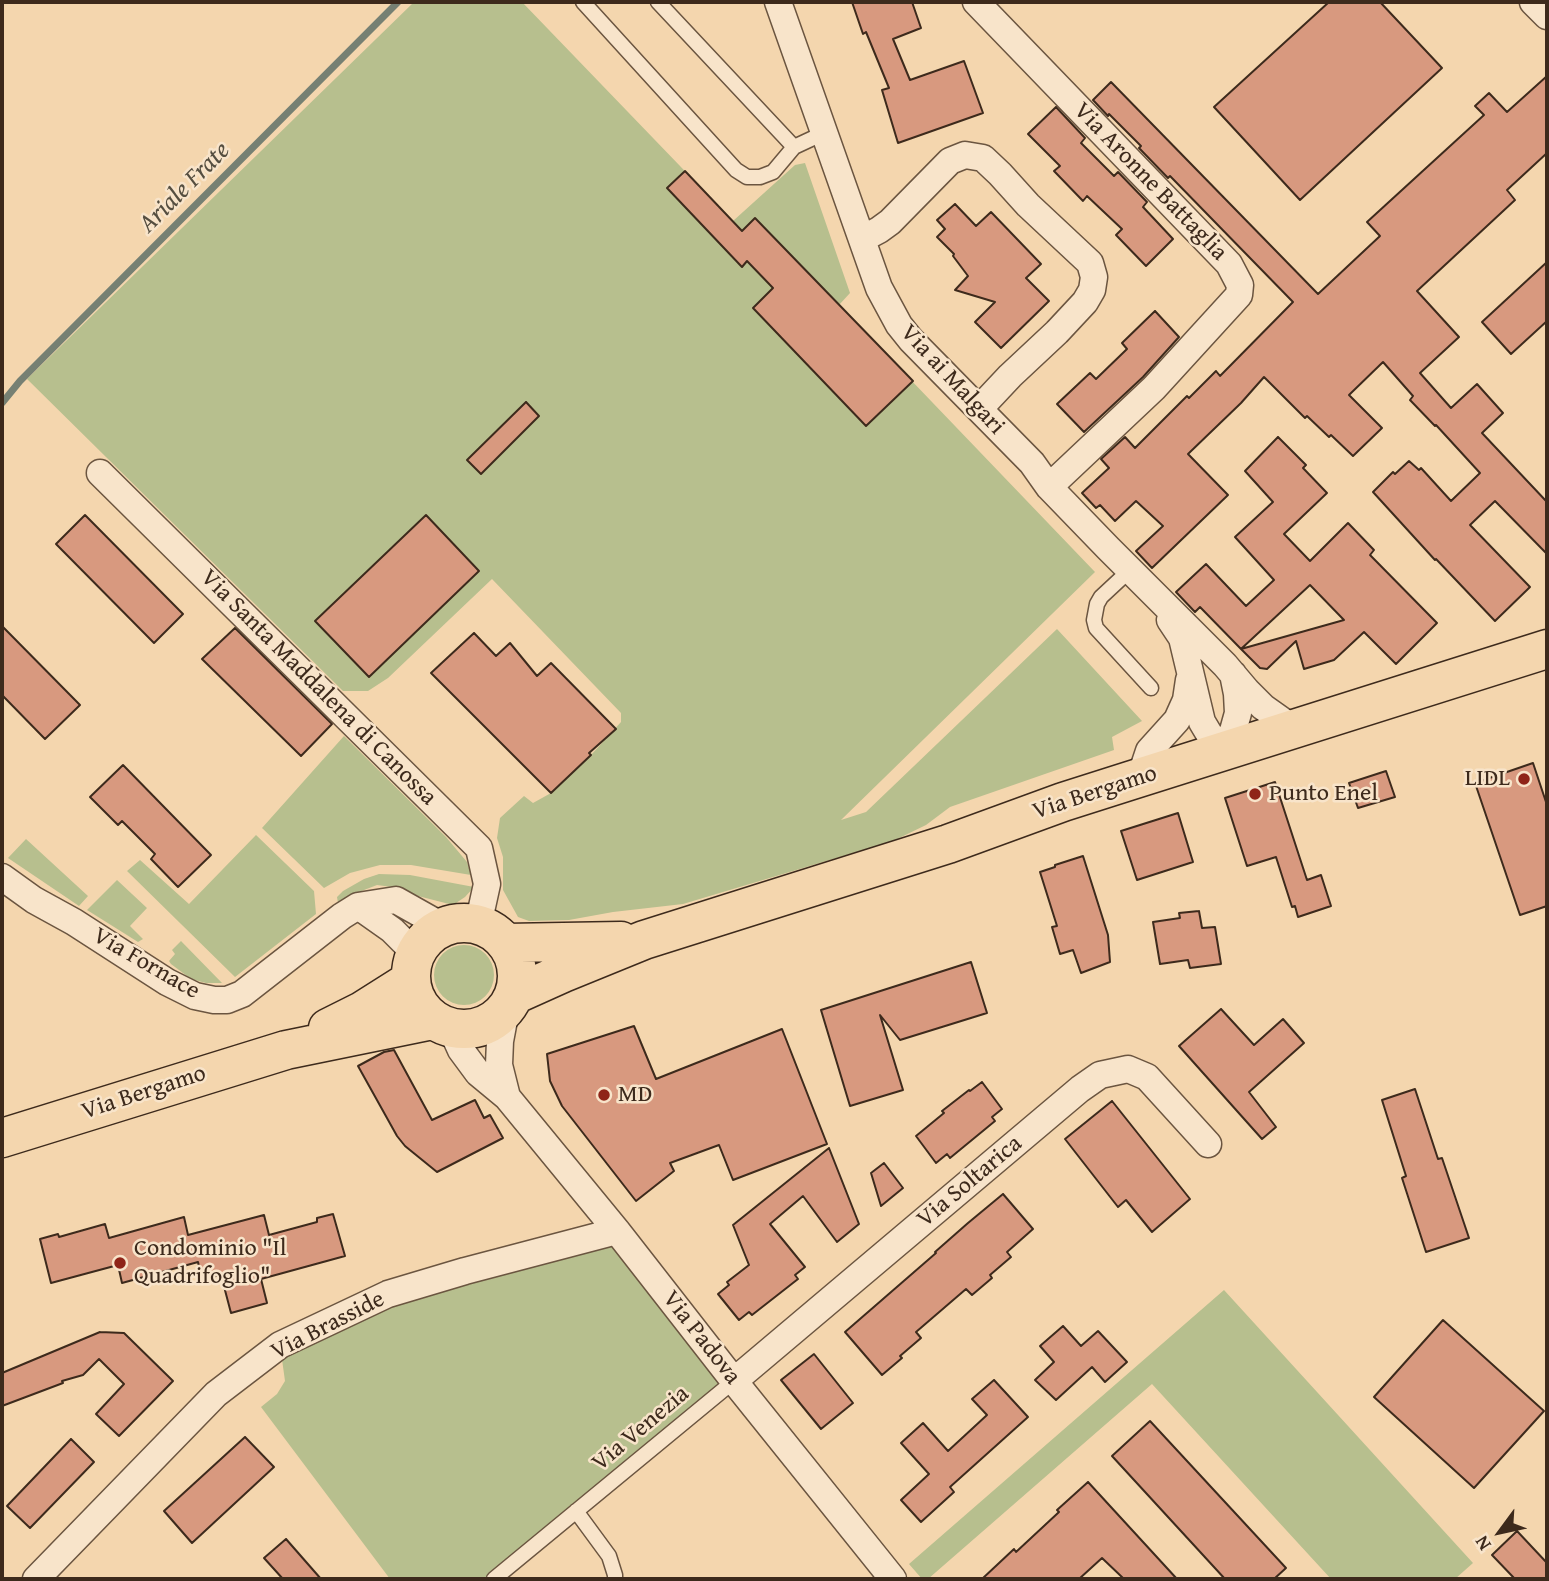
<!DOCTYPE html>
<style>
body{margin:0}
#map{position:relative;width:1549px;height:1581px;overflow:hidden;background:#f4d6ae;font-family:"Gentium Book Plus",serif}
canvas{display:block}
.frame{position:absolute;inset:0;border:4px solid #3d2a1c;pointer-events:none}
.north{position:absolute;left:1465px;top:1497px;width:70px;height:70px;-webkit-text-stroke:5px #f8e4ca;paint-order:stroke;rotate:237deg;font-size:19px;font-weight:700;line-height:28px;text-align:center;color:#3d2a1c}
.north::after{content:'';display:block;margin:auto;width:24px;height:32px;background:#3d2a1c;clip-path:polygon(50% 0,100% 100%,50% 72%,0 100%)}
</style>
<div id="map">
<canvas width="1549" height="1581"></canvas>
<div class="frame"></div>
<div class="north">N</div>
</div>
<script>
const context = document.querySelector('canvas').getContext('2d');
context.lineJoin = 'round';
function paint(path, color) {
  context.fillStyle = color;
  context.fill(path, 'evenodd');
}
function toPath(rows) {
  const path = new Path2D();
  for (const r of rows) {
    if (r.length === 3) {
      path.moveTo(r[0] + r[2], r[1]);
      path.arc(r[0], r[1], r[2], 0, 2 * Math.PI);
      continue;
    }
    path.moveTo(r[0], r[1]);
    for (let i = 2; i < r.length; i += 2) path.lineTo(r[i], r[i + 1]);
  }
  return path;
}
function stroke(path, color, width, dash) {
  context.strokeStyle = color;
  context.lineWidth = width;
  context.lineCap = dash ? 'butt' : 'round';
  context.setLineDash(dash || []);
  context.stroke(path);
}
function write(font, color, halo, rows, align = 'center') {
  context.font = font + ' "Gentium Book Plus",serif';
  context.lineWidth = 5;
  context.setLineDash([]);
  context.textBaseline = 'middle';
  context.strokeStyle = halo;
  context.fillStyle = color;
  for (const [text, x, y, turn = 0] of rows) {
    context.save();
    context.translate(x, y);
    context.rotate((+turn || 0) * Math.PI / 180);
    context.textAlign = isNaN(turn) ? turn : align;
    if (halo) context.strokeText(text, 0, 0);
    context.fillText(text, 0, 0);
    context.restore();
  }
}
const green = toPath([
 [414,2,522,2,733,221,795,165,805,163,850,293,839,305,1095,572,841,820,866,812,1057,629,1142,721,1112,737,1114,750,950,807,926,825,893,841,683,904,613,912,569,920,529,921,518,917,503,890,503,857,497,838,500,818,524,796,533,803,551,793,591,755,621,722,621,713,492,579,388,678,368,691,343,691,27,379],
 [344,736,446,837,467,862,471,875,411,865,380,865,350,873,324,888,262,828],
 [256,835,314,891,316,914,235,977,127,871,140,860,189,904],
 [26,839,88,896,79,906,8,858],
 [379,874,410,875,474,887,465,897,453,905,418,896,399,888,377,885,346,897,338,903,337,897,343,891,364,879],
 [117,880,147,908,130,926,143,939,138,942,87,910],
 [181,941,222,983,206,983,191,979,171,964,169,961,175,954,172,950],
 [464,975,30],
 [617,1231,734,1381,494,1579,390,1579,261,1407,277,1394,285,1381,280,1345,286,1341],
 [1224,1290,1473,1563,1455,1579,1331,1579,1152,1384,928,1579,922,1579,909,1564]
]);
const stream = toPath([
 [2,403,20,381,398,2]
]);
const building = toPath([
 [852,2,912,2,921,28,893,39,910,80,964,61,983,113,898,143,882,90,889,88,866,32,863,34,852,2],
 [1329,2,1380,2,1442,68,1300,200,1214,107,1329,2],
 [1547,76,1547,153,1507,190,1515,200,1417,291,1459,337,1420,373,1451,408,1477,384,1503,413,1482,433,1547,502,1547,554,1495,501,1470,525,1530,587,1495,621,1436,559,1435,560,1373,492,1393,472,1395,474,1409,461,1419,470,1421,468,1451,501,1480,473,1436,425,1435,426,1410,400,1413,396,1383,362,1349,395,1382,428,1353,456,1331,435,1329,437,1307,416,1305,418,1264,377,1241,403,1188,454,1228,495,1152,568,1136,551,1163,526,1136,501,1115,521,1100,505,1096,508,1082,493,1109,468,1101,459,1125,437,1135,448,1187,396,1189,398,1216,371,1220,376,1293,302,1170,176,1168,178,1139,148,1141,146,1109,114,1108,116,1093,100,1111,82,1318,294,1380,236,1367,222,1484,115,1475,106,1489,93,1507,112,1547,76],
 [1056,107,1085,138,1081,143,1114,176,1118,172,1147,202,1143,207,1173,239,1146,266,1116,235,1122,229,1087,196,1083,201,1054,171,1060,166,1028,134,1056,107],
 [685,171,742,231,755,218,913,381,866,426,753,308,773,288,747,261,742,267,667,188,685,171],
 [955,204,976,226,991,212,1041,264,1026,278,1049,301,1001,348,975,322,995,302,955,290,968,276,953,256,954,254,937,237,945,229,937,220,955,204],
 [1547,262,1547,321,1511,354,1482,322,1547,262],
 [1155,311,1179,337,1143,377,1084,432,1057,404,1090,373,1096,379,1127,349,1122,343,1155,311],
 [526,402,539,416,481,474,467,460,526,402],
 [1278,437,1306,465,1303,468,1327,493,1284,534,1310,561,1348,523,1374,550,1370,555,1437,623,1396,664,1364,632,1334,660,1304,669,1296,641,1267,669,1260,668,1241,649,1344,620,1310,585,1241,649,1200,607,1195,612,1176,592,1206,564,1246,606,1274,580,1235,537,1273,502,1245,471,1278,437],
 [85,515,183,614,154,643,56,544,85,515],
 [426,515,479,571,369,677,315,621,426,515],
 [2,626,80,705,45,739,2,695,2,626],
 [235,628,332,724,301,756,202,659,235,628],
 [474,633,496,656,510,643,537,676,551,663,616,729,589,753,591,755,551,793,431,673,474,633],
 [1533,763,1547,805,1547,906,1520,915,1475,783,1533,763],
 [123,765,211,855,178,887,151,859,155,854,122,821,118,825,90,797,123,765],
 [1386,771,1395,797,1358,808,1349,783,1386,771],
 [1275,782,1307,880,1321,875,1331,906,1298,917,1295,906,1292,907,1276,857,1247,866,1225,798,1275,782],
 [1178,813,1193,862,1137,880,1121,831,1178,813],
 [1083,856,1108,935,1110,962,1081,973,1073,950,1060,954,1052,927,1057,926,1040,872,1055,867,1055,865,1083,856],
 [1199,911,1202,928,1215,927,1221,964,1190,968,1188,960,1160,964,1153,922,1180,918,1179,913,1199,911],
 [971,962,987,1013,900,1040,880,1015,903,1090,850,1106,821,1010,971,962],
 [1221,1009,1254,1045,1283,1019,1304,1043,1249,1092,1276,1127,1262,1139,1179,1046,1221,1009],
 [634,1026,656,1079,782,1029,827,1144,733,1180,719,1145,670,1163,674,1171,636,1201,562,1106,550,1081,547,1054,634,1026],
 [394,1050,432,1120,475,1100,484,1118,490,1115,503,1138,437,1172,405,1146,397,1136,358,1066,384,1052,394,1050],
 [982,1082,1002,1109,992,1117,995,1121,950,1158,947,1154,936,1163,916,1136,944,1113,942,1111,969,1090,970,1091,982,1082],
 [1415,1089,1438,1159,1442,1158,1469,1238,1426,1252,1402,1178,1406,1176,1382,1100,1415,1089],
 [1112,1101,1190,1199,1152,1232,1126,1200,1118,1207,1065,1139,1112,1101],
 [829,1148,859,1224,837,1242,803,1196,770,1224,805,1267,795,1275,798,1279,752,1315,749,1312,739,1320,718,1294,729,1285,727,1282,749,1265,733,1225,829,1148],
 [884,1163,903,1188,881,1206,871,1173,884,1163],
 [1003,1194,1033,1229,1007,1252,1011,1257,990,1275,992,1278,972,1295,966,1289,916,1332,921,1338,900,1356,902,1358,882,1375,845,1332,936,1253,935,1252,968,1223,1003,1194],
 [333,1214,345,1256,261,1279,267,1303,231,1313,221,1275,202,1279,198,1262,122,1283,118,1265,51,1283,40,1239,58,1234,59,1237,105,1224,109,1238,184,1217,188,1235,264,1215,269,1235,317,1222,317,1218,333,1214],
 [1443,1320,1544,1411,1474,1488,1374,1397,1443,1320],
 [1063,1326,1081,1346,1098,1331,1127,1362,1105,1382,1092,1367,1056,1400,1035,1380,1054,1362,1040,1346,1063,1326],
 [100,1332,124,1333,173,1381,119,1436,96,1414,124,1384,99,1359,83,1375,62,1381,63,1383,2,1406,2,1373,100,1332],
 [814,1354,853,1403,821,1429,781,1380,814,1354],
 [994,1380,1028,1417,950,1487,954,1492,921,1522,901,1500,929,1474,901,1443,923,1423,948,1451,987,1415,972,1399,994,1380],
 [1150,1421,1286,1568,1274,1579,1225,1579,1112,1456,1150,1421],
 [245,1437,274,1467,192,1543,164,1511,245,1437],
 [71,1439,94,1462,30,1528,7,1506,71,1439],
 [1088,1482,1177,1579,1124,1579,1102,1558,1079,1579,982,1579,1014,1549,1016,1552,1059,1512,1057,1510,1088,1482],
 [1517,1531,1547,1563,1547,1579,1515,1579,1492,1555,1517,1531],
 [286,1539,321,1579,283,1579,264,1558,286,1539]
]);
const service = toPath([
 [583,2,736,170,747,177,760,177,773,172,794,147,824,133],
 [658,2,794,147],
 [1130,570,1101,597,1097,604,1094,620,1096,628,1151,688],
 [576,1511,609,1556,615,1575,615,1579],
 [494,1579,734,1381]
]);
const minor = toPath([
 [778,2,879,288,899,325,911,340,1032,463,1049,487,1108,548,1225,665,1247,691,1263,707,1294,729],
 [976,2,1229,264,1240,285,1239,295,1154,388,1049,487],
 [1533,2,1547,16],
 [862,239,879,230,890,222,950,161,965,155,983,158,1000,174,1028,205,1090,263,1094,277,1092,290,1085,302,1057,332,1010,376,979,409],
 [100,473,479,848,487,884,478,925],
 [1170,620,1182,638,1202,722,1220,752,1233,731,1238,713,1237,694,1233,674],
 [1140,778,1149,751,1177,720,1186,700,1189,680],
 [2,877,34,900,74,922,167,982,195,996,214,1000,227,1000,242,994,342,916,358,906,396,900,444,927],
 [358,906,392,930,416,954],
 [506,1009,500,1041,499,1065,507,1097],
 [451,1028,461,1050,478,1073,507,1097,617,1231,734,1381,893,1579],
 [734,1381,1080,1089,1100,1075,1128,1069,1147,1077,1208,1144],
 [36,1579,216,1394,280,1345,388,1294,465,1271,617,1231]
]);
const primary = toPath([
 [464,976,53],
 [506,943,621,941],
 [514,995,563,973,644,940,948,844,1063,802,1129,781,1547,649],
 [328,1028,362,1011,411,980],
 [2,1138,286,1050,433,1020]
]);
const markers = [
 [1524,779,7,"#8f2418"],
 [1255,794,7,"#8f2418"],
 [604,1095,7,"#8f2418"],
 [120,1263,7,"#8f2418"]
];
const streetNames = [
 ["Via Aronne Battaglia",1150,182,46],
 ["Via ai Malgari",952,380,47],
 ["Via Santa Maddalena di Canossa",318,688,45],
 ["Via Bergamo",1095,793,-18],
 ["Via Fornace",146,964,30],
 ["Via Bergamo",144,1093,-18],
 ["Via Soltarica",970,1182,-40],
 ["Via Brasside",328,1326,-27],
 ["Via Padova",701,1338,52],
 ["Via Venezia",641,1429,-40]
];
const poiNames = [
 ["LIDL",1510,779,"right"],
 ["Punto Enel",1269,794],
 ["MD",618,1095],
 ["Condominio \"Il",134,1249],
 ["Quadrifoglio\"",134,1277]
];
const waterNames = [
 ["Ariale Frate",185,188,-45]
];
paint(green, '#b7bf8e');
stroke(stream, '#768073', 7);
paint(building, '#d8997f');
stroke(building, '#3d2a1c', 2);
stroke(service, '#6b5540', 17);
stroke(minor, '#6b5540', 29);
stroke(primary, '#3d2a1c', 41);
stroke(service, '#f8e4ca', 14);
stroke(minor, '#f8e4ca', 26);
stroke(primary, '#f4d6ae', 38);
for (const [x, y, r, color] of markers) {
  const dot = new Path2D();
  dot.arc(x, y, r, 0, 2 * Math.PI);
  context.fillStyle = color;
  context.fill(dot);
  stroke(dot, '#f8e4ca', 2.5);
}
write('24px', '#3d2a1c', '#f8e4ca', streetNames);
write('24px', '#3d2a1c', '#f8e4ca', poiNames, 'left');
write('italic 26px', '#554e40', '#f8e4ca', waterNames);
</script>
